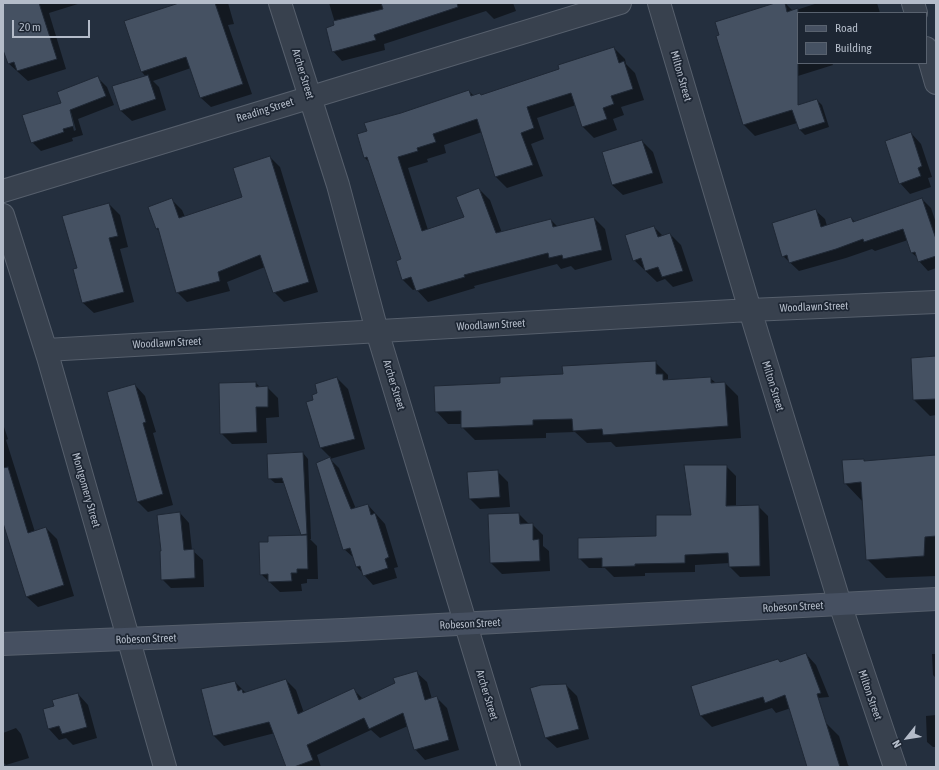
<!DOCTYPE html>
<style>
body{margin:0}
#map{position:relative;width:939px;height:770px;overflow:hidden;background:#242f3e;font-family:"Asap Condensed",sans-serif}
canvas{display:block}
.frame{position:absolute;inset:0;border:4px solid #b4bcc9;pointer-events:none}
.legend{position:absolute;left:797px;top:12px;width:130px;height:52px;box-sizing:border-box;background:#1d2633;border:1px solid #59626f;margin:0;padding:5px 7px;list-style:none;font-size:12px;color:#b4bcc9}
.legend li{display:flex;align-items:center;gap:8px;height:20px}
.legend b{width:20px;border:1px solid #59626f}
.north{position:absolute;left:887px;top:718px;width:40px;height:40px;-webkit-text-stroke:3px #1d2633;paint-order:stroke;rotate:240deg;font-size:11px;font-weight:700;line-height:16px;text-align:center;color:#b4bcc9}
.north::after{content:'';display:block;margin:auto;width:14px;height:18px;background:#b4bcc9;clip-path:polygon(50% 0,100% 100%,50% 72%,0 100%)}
.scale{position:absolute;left:12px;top:20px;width:78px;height:18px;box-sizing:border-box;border:2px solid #b4bcc9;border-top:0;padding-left:5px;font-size:12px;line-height:14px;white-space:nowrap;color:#b4bcc9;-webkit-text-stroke:3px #1d2633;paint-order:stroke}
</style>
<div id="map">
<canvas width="939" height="770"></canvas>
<div class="frame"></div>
<ul class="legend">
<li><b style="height:5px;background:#465061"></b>Road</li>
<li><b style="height:11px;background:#455162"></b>Building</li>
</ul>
<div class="north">N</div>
<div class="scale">20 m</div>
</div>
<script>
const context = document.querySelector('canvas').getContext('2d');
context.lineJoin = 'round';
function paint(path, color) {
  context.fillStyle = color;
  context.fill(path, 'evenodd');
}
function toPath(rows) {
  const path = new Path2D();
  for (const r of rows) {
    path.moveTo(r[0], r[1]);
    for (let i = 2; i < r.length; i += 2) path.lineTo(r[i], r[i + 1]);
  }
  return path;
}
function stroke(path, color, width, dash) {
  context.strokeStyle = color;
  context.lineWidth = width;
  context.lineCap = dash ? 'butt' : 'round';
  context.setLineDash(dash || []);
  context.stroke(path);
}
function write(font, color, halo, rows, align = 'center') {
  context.font = font + ' "Asap Condensed",sans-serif';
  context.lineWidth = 3.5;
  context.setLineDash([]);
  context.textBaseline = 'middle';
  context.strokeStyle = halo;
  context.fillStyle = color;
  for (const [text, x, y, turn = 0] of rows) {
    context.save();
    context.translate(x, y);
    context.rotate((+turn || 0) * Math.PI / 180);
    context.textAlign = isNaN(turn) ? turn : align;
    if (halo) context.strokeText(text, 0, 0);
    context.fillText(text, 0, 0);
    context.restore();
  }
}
const shadow = toPath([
 [3,3,81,3,49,13,66,69,28,81,8,63,3,46],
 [176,3,228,3,234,24,228,25,252,94,211,107,201,98,191,68,153,81,159,87,166,110,132,121,121,111,146,77,142,72,126,21,176,5],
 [329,3,513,3,516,11,494,19,486,11,384,44,385,50,342,61,333,51,336,26],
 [779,3,785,3,793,11,818,3,877,3,880,13,798,13,798,63,832,63,833,65,785,80,794,108,817,100,822,105,829,127,805,135,800,130,797,123,755,136,744,125,717,36],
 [614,48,625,59,626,64,635,73,644,100,621,107,624,115,613,119,617,130,594,138,583,127,576,105,537,118,544,139,531,144,543,176,507,188,496,177,482,132,444,145,446,153,427,159,428,162,408,168,428,230,465,218,479,189,490,200,502,233,551,220,558,227,594,218,605,229,612,260,575,270,571,266,561,269,557,264,474,286,475,288,428,302,416,289,413,290,402,279,403,259,370,163,365,158,368,132,402,114,469,91,474,96,480,94,482,96,560,69],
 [98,78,107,87,114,105,78,119,83,135,72,138,73,141,41,151,32,142,62,104],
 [69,112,71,112,76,130,74,131],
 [911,133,921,144,932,177,928,178,931,187,910,194,900,183],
 [642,141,653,152,663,183,623,195,612,185],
 [270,157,280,167,318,292,284,302,274,292,265,267,227,282,230,291,187,302,177,292,161,233,157,229,172,200,182,210,185,217,243,198],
 [922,199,931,208,936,223,936,268,928,271,919,261,918,258,912,253,908,240,875,251,872,249,846,258,799,271,783,256,815,210,825,219,827,226,851,218,855,222],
 [109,204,120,215,128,247,120,249,134,302,94,313,83,303,78,269],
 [654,227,663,236,670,234,681,245,693,281,673,287,665,279,657,282,634,260],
 [936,357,936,415,930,416,914,400,912,358],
 [655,362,668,375,668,380,710,378,716,383,725,383,738,396,741,438,616,447,611,442,587,443,575,432,546,433,546,438,475,440,462,427,462,424,448,424,436,411,501,384],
 [337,378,348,389,365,449,330,459,339,468,356,509,368,505,385,524,398,567,394,568,397,578,373,585,357,567,354,558,344,549,317,463,331,458,321,448,308,403,314,401,318,394],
 [256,383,260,387,267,387,278,398,279,417,266,418,267,443,232,444,221,433],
 [135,385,145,396,156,432,153,433,173,505,148,512,137,501],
 [3,424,8,439,6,440,35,532,46,528,57,539,74,596,38,607,27,597,5,525,3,525],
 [303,453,308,459,311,539,310,539,317,546,318,579,307,579,307,583,301,584,302,591,280,592,261,574,269,542,303,536,285,483,275,483,269,478],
 [936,456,936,576,886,578,867,559,863,502,845,483,863,460,866,462],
 [726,466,736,476,736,507,758,506,768,516,770,576,740,577,730,567,730,563,695,565,695,572,645,573,645,576,614,577,605,568,589,568,579,558,657,537,692,516],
 [497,471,508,482,510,507,480,509,470,499],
 [180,513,189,523,192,550,203,560,204,587,171,588,162,579],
 [519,514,529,524,532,524,543,535,543,546,549,551,550,571,502,574,491,563,489,515],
 [806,654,816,665,829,697,796,700,797,706,776,713,772,708,712,727,701,716,693,687,778,660,781,663],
 [932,654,936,654,936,678,933,675],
 [416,672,427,682,432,699,437,698,447,708,459,750,425,760,415,749,408,726,380,738,371,730,317,755,321,767,287,767,275,733,224,746,214,736,235,682,246,693,286,680,296,690,304,713,353,689,363,699],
 [566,685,577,696,589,739,557,748,546,738],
 [78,694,88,705,97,738,73,745,66,738,59,740,49,729,55,707],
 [936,715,936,747,933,747,927,742,926,716],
 [826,723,839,736,848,765,850,767,808,767],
 [16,728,21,734,29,758,6,765,3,762,3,733]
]);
const building = toPath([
 [3,3,39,3,57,59,17,71,14,62,8,64,3,50,3,3],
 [179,3,215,3,243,84,200,98,186,57,141,72,124,21,179,3],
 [381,3,457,3,458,7,374,35,376,40,332,52,326,28,334,25,333,21,383,9,381,3],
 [775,3,785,3,787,12,798,8,798,105,817,99,825,122,799,130,792,110,743,125,716,36,719,35,715,22,775,3],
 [614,47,619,63,624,61,633,89,611,96,614,104,603,108,607,119,582,127,571,93,527,107,534,128,521,133,533,165,495,177,477,119,433,134,436,142,417,148,418,151,398,157,422,231,464,217,456,197,479,188,496,233,551,219,553,227,594,217,602,250,563,259,562,255,549,258,548,253,464,275,465,277,416,291,411,277,402,280,396,261,401,259,367,157,364,158,357,134,367,131,364,123,401,113,469,90,471,96,480,93,481,95,559,69,558,65,614,47],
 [148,75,156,99,120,111,112,86,148,75],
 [98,76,106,96,70,110,74,126,63,129,64,132,31,143,22,115,61,103,57,92,98,76],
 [911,132,922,166,918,168,921,176,899,184,885,141,911,132],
 [642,140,653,173,612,185,602,152,642,140],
 [270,156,309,282,273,293,260,255,218,272,220,281,176,293,158,228,156,229,148,207,172,198,179,218,242,197,233,168,270,156],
 [922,198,936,239,936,256,918,262,915,252,911,253,903,229,864,242,863,239,836,249,789,263,787,255,782,257,772,223,816,209,821,227,851,217,853,222,922,198],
 [109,203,118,236,109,238,124,292,82,303,73,269,77,268,62,216,109,203],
 [654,226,658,237,670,233,683,271,662,277,658,267,645,271,641,258,633,261,625,235,654,226],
 [936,356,936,399,913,400,911,358,936,356],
 [656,361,656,374,663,374,663,380,711,377,711,383,725,382,728,426,603,435,602,429,573,431,572,419,533,420,533,425,461,428,461,411,435,412,434,386,500,383,500,377,563,374,562,366,656,361],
 [337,377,355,439,320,448,306,402,313,400,312,395,317,393,315,384,337,377],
 [256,382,256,387,268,386,268,407,256,407,257,432,220,434,219,383,256,382],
 [135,384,146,422,143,423,163,494,137,502,107,392,135,384],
 [303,452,307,534,301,535,282,478,268,479,267,454,303,452],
 [936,455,936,536,925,537,924,556,866,560,861,482,844,484,842,460,864,459,864,461,936,455],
 [330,457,351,509,368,504,371,515,375,513,389,557,385,559,388,568,363,576,360,566,356,567,350,548,343,550,316,463,330,457],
 [684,465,727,465,726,506,759,505,760,566,729,567,728,553,685,555,685,563,635,564,635,566,602,567,602,558,578,559,578,538,656,536,656,515,691,515,684,465],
 [8,467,28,533,46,527,64,585,26,597,3,523,3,468,8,467],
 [498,470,500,497,469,499,467,472,498,470],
 [180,512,184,550,194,549,195,578,161,580,160,551,161,551,157,515,180,512],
 [519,513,520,524,533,523,533,540,539,539,540,561,490,563,488,514,519,513],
 [307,535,308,569,297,569,297,573,291,573,292,581,268,582,268,574,260,575,259,542,268,542,268,536,307,535],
 [806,653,821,693,817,694,840,767,807,767,785,695,765,703,763,697,700,716,691,686,778,659,780,662,806,653],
 [417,671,425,700,437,696,449,740,414,750,403,713,369,729,364,718,307,745,313,760,294,767,286,767,269,722,213,736,201,689,235,681,238,691,242,689,243,693,286,679,298,714,354,688,359,700,395,683,393,678,417,671],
 [566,684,579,729,545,738,530,688,541,685,566,684],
 [78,693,87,727,62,734,59,726,48,729,43,709,54,706,52,700,78,693]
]);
const minor = toPath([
 [280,3,338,185,377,331,509,767],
 [659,3,750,310,840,604,895,767],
 [913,3,916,13],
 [926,48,936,83],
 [3,191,620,3],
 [3,215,48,357,165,767],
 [46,350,750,310,936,302]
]);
const secondary = toPath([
 [3,644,343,630,936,599]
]);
const streetNames = [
 ["Archer Street",303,74,73],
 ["Milton Street",681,76,74],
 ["Reading Street",265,110,-17],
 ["Woodlawn Street",814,307,-2],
 ["Woodlawn Street",491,325,-3],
 ["Woodlawn Street",167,343,-3],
 ["Archer Street",394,385,73],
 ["Milton Street",773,386,73],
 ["Montgomery Street",86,490,74],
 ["Robeson Street",793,607,-3],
 ["Robeson Street",470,624,-3],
 ["Robeson Street",146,639,-2],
 ["Archer Street",487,695,73],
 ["Milton Street",870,695,71]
];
paint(shadow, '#0007');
paint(building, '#455162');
stroke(building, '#1f2835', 1);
stroke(minor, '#565f6c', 24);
stroke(secondary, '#565f6c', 24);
stroke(minor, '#38414e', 22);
stroke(secondary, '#465061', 22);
write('11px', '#b4bcc9', '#1d2633', streetNames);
</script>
